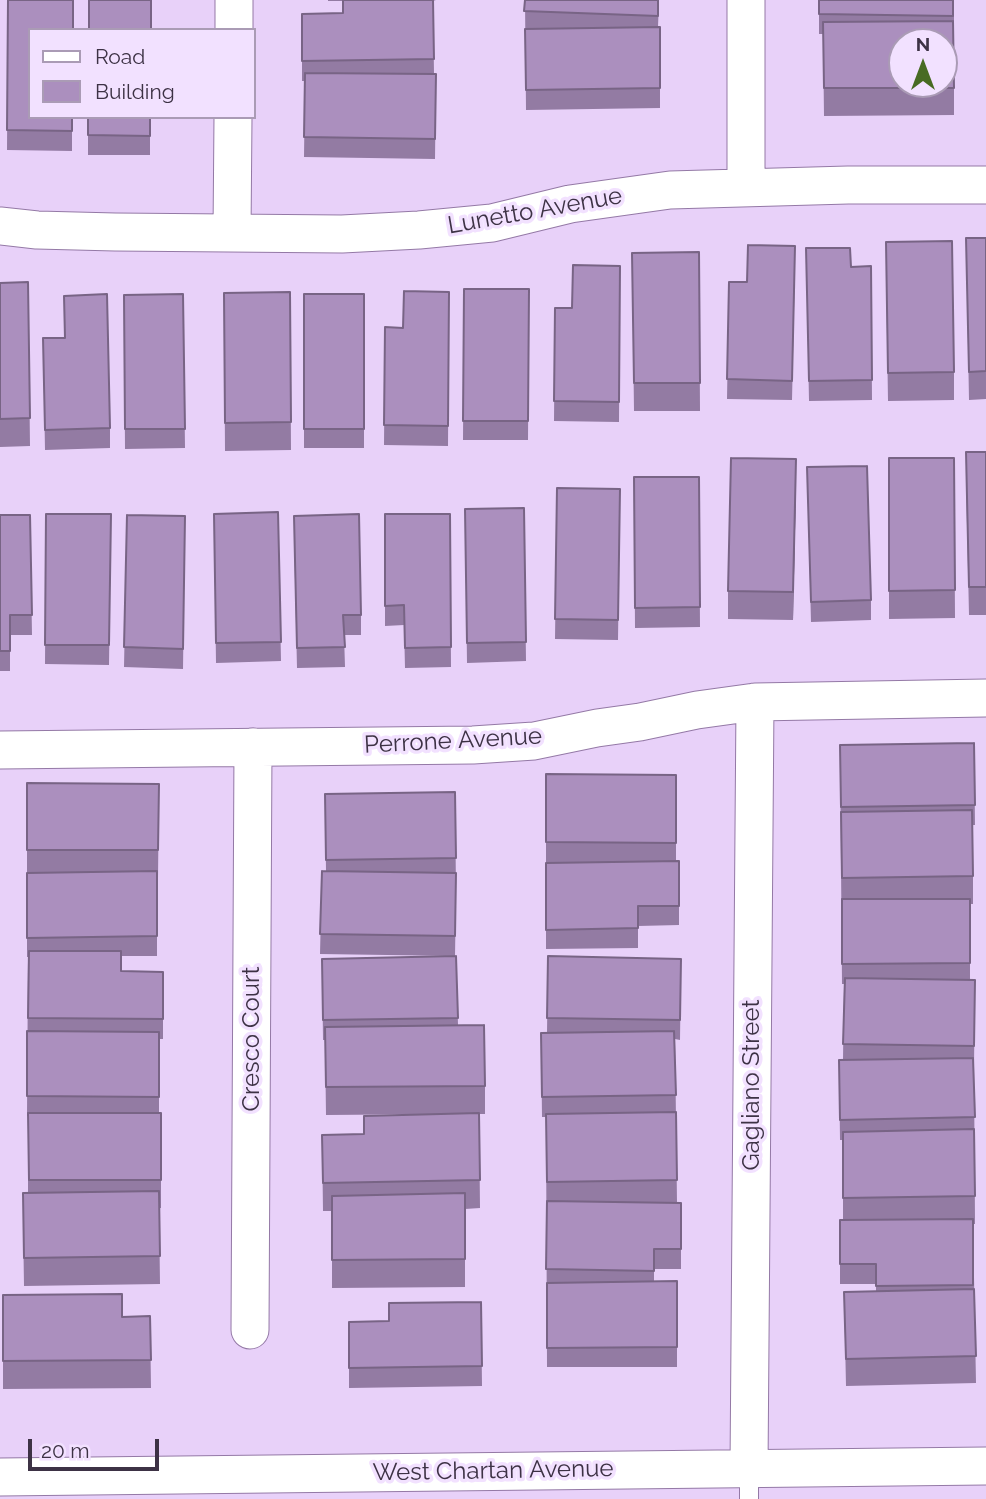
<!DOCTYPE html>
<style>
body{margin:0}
#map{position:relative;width:986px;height:1499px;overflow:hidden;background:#e8d1f9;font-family:Raleway,sans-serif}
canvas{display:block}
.legend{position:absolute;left:28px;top:28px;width:228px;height:91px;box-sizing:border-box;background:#f2e1ff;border:2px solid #aa9bb5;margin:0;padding:9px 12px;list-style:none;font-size:21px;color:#3d3245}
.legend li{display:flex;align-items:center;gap:14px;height:35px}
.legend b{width:35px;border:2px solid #aa9bb5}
.north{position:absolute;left:888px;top:28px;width:70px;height:70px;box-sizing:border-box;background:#f2e1ff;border:2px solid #aa9bb5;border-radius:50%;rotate:0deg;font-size:19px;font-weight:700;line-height:28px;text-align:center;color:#3d3245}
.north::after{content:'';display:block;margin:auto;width:24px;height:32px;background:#486b23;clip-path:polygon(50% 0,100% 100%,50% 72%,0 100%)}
.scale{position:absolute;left:28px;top:1439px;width:131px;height:32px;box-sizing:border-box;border:4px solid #3d3245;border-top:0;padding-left:9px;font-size:21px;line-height:24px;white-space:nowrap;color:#3d3245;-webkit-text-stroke:5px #f2e1ff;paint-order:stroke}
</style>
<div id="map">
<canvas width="986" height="1499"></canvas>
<ul class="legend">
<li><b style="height:9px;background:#fff"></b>Road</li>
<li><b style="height:19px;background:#ab8fbe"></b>Building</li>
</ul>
<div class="north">N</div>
<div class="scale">20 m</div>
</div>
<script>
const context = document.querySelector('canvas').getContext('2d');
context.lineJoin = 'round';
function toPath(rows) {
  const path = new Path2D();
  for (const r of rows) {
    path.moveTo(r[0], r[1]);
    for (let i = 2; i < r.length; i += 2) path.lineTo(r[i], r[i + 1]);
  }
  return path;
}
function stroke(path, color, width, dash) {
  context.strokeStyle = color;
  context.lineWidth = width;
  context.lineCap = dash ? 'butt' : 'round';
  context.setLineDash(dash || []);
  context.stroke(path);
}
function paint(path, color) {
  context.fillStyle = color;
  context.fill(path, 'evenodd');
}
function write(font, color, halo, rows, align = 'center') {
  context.font = font + ' Raleway,sans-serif';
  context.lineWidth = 7;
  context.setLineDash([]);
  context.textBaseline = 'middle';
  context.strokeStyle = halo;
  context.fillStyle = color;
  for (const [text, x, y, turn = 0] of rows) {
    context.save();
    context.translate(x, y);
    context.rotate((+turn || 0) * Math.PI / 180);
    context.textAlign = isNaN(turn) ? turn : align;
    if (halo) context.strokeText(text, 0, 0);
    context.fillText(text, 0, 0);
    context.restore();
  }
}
const service = toPath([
 [749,1499,749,1468]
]);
const minor = toPath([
 [746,0,746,187],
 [234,30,234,0],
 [0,226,37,230,115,232,342,234,419,230,492,223,570,204,670,190,848,185,986,185],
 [232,233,233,117],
 [0,750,473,745,534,741,597,728,640,722,697,710,755,702,986,698],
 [250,1330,253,747],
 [749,1468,755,702],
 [0,1477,986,1466]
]);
const wall = toPath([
 [8,0,72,117,72,151,7,150],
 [328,0,436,0,433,1,434,74,436,74,435,159,304,157,305,81,302,81,302,14,343,13,343,1,328,1],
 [525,0,659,0,658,27,660,27,660,108,526,110],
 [819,0,954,0,954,115,824,116,823,34,819,34],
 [88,117,150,117,150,155,88,155],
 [966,238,986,238,986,399,969,400],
 [806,248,851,267,871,266,872,400,809,401],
 [699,252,700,411,634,411,632,253],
 [620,266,619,422,554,421,555,308,572,308],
 [795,266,792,400,727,399,729,282,747,282],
 [886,270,954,372,954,400,888,401],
 [28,282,30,446,0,447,0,283],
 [464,289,529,289,528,440,463,440],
 [290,292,291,450,225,451,224,293],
 [449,292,448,446,384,445,385,327,403,328],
 [183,294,185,448,125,449,124,295],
 [304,294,364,294,364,448,304,448],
 [64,296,110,428,110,448,45,450,43,338,65,338],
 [986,452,986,615,969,615,966,480],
 [889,458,954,458,955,618,889,619],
 [807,467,871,600,871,620,811,622],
 [634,477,699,477,700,627,635,628],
 [796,487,793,620,728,619,728,591],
 [557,488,620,489,618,640,555,639],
 [524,508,526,661,467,663,465,509],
 [278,512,281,661,216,663,214,514],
 [46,514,111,514,109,665,45,664],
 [385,514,450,514,451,667,405,668,404,625,385,626],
 [0,515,30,515,32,635,10,635,10,671,0,671],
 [127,515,185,516,183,669,124,667],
 [294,536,361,615,361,635,344,635,345,667,297,668],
 [974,743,975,825,973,825,973,904,970,904,970,980,975,980,974,1066,975,1224,973,1224,976,1383,846,1386,844,1292,876,1292,876,1284,840,1284,840,1220,843,1220,843,1140,840,1140,839,1060,843,1060,844,984,842,984,840,745],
 [676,775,676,861,679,861,679,925,638,926,638,948,546,949,546,842],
 [27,783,159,784,158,878,157,878,157,956,121,956,121,971,163,972,163,1039,159,1039,159,1113,161,1113,161,1208,159,1208,160,1284,24,1286,23,1221,28,1193,28,1116,27,1116,28,957,27,957],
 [455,792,456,893,455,956,320,954,322,871,326,871,325,794],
 [456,956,458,1025,485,1086,485,1114,479,1114,480,1208,465,1209,465,1287,332,1288,332,1211,323,1211,322,1135,364,1134,364,1116,449,1114,326,1115,325,1040,323,1040,322,959],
 [548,956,681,959,680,1040,675,1039,677,1203,681,1203,681,1269,654,1269,654,1282,677,1281,677,1367,547,1367,546,1117,542,1117,541,1033,547,1033],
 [3,1295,122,1317,150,1316,151,1388,3,1389],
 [481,1302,482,1386,349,1388,349,1322,389,1321]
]);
const shadedWall = toPath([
 [796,459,796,487,793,620,793,592]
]);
const building = toPath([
 [8,0,73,0,73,30,30,30,30,117,72,117,72,131,7,130,8,0],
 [89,0,151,0,151,30,89,30,89,0],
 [343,0,433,0,434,59,302,61,302,14,343,13,343,0],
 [525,0,658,0,658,16,524,11,525,0],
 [819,0,953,0,953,16,819,14,819,0],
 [953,21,954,88,824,88,823,22,953,21],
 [902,42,944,42,944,84,902,84,902,42],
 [660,27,660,88,526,90,525,29,660,27],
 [305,73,436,74,435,139,304,137,305,73],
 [88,117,150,117,150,136,88,135,88,117],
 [966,238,986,238,986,371,969,372,966,238],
 [952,241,954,372,888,373,886,242,952,241],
 [748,245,795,246,792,381,727,379,729,282,747,282,748,245],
 [806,248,850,248,851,267,871,266,872,380,809,381,806,248],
 [699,252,700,383,634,383,632,253,699,252],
 [573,265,620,266,619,402,554,401,555,308,572,308,573,265],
 [28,282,30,418,0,419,0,283,28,282],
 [464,289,529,289,528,421,463,421,464,289],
 [404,291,449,292,448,426,384,425,385,327,403,328,404,291],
 [290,292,291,422,225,423,224,293,290,292],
 [107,294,110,428,45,430,43,338,65,338,64,296,107,294],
 [183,294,185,429,125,429,124,295,183,294],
 [304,294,364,294,364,429,304,429,304,294],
 [966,452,986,452,986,587,969,587,966,452],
 [731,458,796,459,793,592,728,591,731,458],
 [889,458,954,458,955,590,889,591,889,458],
 [867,466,871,600,811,602,807,467,867,466],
 [634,477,699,477,700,607,635,608,634,477],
 [557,488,620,489,618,620,555,619,557,488],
 [524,508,526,642,467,643,465,509,524,508],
 [278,512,281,642,216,643,214,514,278,512],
 [46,514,111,514,109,645,45,645,46,514],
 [359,514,361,615,343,615,345,647,297,648,294,516,359,514],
 [385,514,450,514,451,647,405,648,404,605,385,606,385,514],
 [0,515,30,515,32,615,10,615,10,651,0,651,0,515],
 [127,515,185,516,183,649,124,647,127,515],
 [974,743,975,805,841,807,840,745,974,743],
 [546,774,676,775,676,843,546,842,546,774],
 [27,783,159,784,158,850,27,850,27,783],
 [455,792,456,858,326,860,325,794,455,792],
 [972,810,973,876,842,878,841,812,972,810],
 [679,861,679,906,638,906,638,928,546,930,546,863,679,861],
 [157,871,157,936,27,938,27,873,157,871],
 [322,871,456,873,455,936,320,934,322,871],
 [842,899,970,899,970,963,842,964,842,899],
 [29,951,121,951,121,971,163,972,163,1019,28,1018,29,951],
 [456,956,458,1018,323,1020,322,959,456,956],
 [548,956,681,959,680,1020,547,1018,548,956],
 [845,978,975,980,974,1046,843,1044,845,978],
 [484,1025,485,1086,326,1087,325,1027,484,1025],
 [27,1031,159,1032,159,1097,27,1096,27,1031],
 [674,1031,676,1095,542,1097,541,1033,674,1031],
 [973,1058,975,1117,840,1120,839,1060,973,1058],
 [676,1112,677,1180,547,1182,546,1114,676,1112],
 [28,1113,161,1113,161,1180,29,1180,28,1113],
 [479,1113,480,1180,323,1183,322,1135,364,1134,364,1116,479,1113],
 [974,1129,975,1196,843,1198,843,1132,974,1129],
 [159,1191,160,1256,24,1258,23,1193,159,1191],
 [465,1193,465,1259,332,1260,332,1196,465,1193],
 [547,1201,681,1203,681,1249,654,1249,654,1271,546,1269,547,1201],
 [973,1219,973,1285,876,1286,876,1264,840,1264,840,1220,973,1219],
 [677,1281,677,1347,547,1348,547,1283,677,1281],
 [974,1289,976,1356,846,1359,844,1292,974,1289],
 [122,1294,122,1317,150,1316,151,1360,3,1361,3,1295,122,1294],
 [481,1302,482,1366,349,1368,349,1322,389,1321,389,1303,481,1302]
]);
const streetNames = [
 ["Lunetto Avenue",535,211,-10],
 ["Perrone Avenue",453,741,-3],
 ["Cresco Court",252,1039,-90],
 ["Gagliano Street",752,1085,-90],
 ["West Chartan Avenue",493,1471,-1]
];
stroke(service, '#9479a6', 20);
stroke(minor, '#9479a6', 39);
stroke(service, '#fff', 18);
stroke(minor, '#fff', 37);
paint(wall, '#937ba3');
paint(shadedWall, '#786485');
paint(building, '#ab8fbe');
stroke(building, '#786485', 2);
write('24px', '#3d3245', '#f2e1ff', streetNames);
</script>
